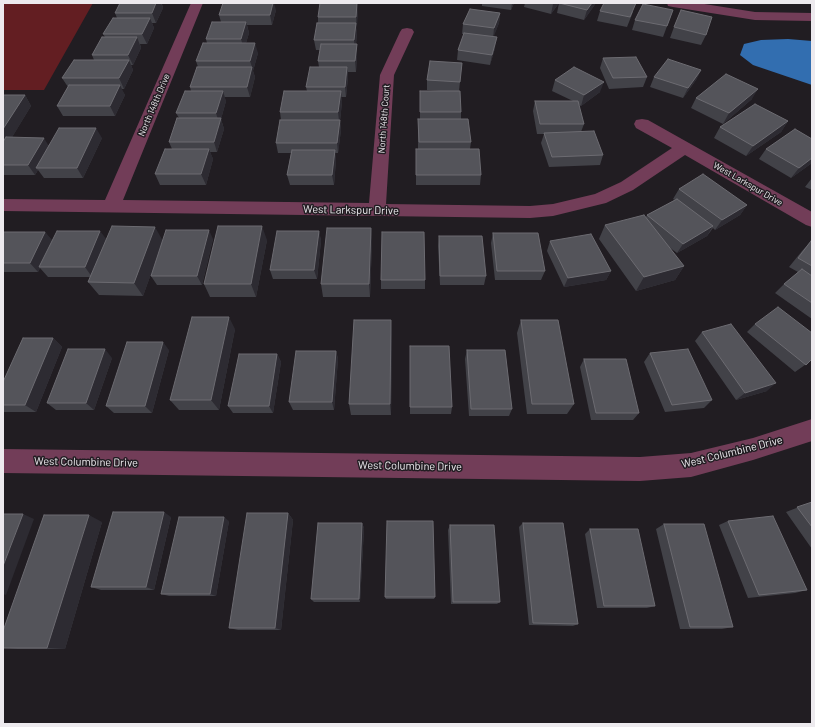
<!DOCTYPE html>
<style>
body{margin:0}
#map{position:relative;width:815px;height:727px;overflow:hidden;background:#211d22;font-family:Barlow,sans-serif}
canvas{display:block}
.frame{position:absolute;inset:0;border:4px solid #edeaee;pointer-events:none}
</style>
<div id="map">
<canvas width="815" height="727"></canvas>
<div class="frame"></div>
</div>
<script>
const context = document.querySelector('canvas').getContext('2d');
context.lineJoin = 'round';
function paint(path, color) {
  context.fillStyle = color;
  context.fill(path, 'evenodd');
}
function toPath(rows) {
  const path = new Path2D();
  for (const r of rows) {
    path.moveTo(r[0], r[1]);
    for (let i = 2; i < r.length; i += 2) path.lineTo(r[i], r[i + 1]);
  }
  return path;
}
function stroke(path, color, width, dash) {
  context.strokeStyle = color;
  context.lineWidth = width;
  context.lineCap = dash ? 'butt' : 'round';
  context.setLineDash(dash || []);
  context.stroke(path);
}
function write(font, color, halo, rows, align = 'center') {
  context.font = font + ' Barlow,sans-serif';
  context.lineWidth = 3;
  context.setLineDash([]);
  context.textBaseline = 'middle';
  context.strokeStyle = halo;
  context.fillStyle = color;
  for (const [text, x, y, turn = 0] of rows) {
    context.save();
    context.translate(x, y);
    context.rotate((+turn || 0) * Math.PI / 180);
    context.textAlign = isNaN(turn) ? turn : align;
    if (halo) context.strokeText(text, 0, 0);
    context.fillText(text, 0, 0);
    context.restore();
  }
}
const green = toPath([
 [3,3,93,3,44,90,3,90]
]);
const water = toPath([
 [788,39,812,41,812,85,753,65,740,55,744,44,761,40]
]);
const minor = toPath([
 [191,3,203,3,123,200,369,203,380,75,400,32,402,29,407,28,412,29,414,32,394,75,386,204,530,206,553,204,595,194,621,182,672,148,636,128,634,124,636,120,642,119,648,120,812,212,812,227,806,225,685,155,633,190,606,203,553,216,530,218,3,211,3,199,105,200,191,3],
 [667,3,698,3,755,12,812,13,812,21,755,20,673,7,668,6,667,3],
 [812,419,812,441,753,460,691,477,640,481,3,473,3,449,640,457,691,453,753,438,812,419]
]);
const wall = toPath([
 [120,3,169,3,168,4,162,4,163,8,156,23,152,23,154,28,147,44,140,44,141,48,133,65,131,65,133,70,124,89,121,89,125,95,115,116,63,116,57,106,68,87,62,78,94,60,92,55,105,37,103,34,117,18,115,13],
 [482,3,514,3,511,10,482,6],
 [525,3,559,3,551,14,524,7],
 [559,3,596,3,584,20,557,13],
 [276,10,272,25,247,25,249,33,246,43,258,53,253,71,255,77,250,97,224,97,226,101,221,119,224,129,217,152,210,152,213,159,206,185,160,185,155,174,172,149,169,142,179,118,176,113,191,91,190,87,198,67,196,61,207,43,206,39,221,22,219,15],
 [673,10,663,37,632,30,635,20],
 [600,11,633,12,627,27,597,21],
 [358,12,356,28,357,33,356,44,357,54,356,72,348,72,348,77,346,97,341,97,342,102,340,121,341,130,338,153,335,153,336,160,334,185,290,185,287,175,291,153,278,153,276,143,281,120,280,112,307,91,306,87,319,67,318,61,320,50,316,50,314,40,318,23,318,17],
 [500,13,499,23,493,37,495,48,490,65,457,60,458,50,464,34,462,34,463,24],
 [674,27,706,35,701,45,670,38],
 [603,58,647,77,643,87,609,89,600,68],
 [462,63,459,91,461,112,461,119,471,142,470,149,481,175,480,185,416,185,416,159,418,149,418,119,420,119,420,91,440,91,427,90,427,80],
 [701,70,696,80,683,98,650,87,654,77],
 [555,80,600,92,581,106,578,104,584,124,581,132,603,155,600,165,549,167,541,143,544,134,537,134,533,111,535,101,573,101,552,91],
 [3,95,25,95,31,106,12,137,49,145,102,138,83,178,44,178,38,170,35,175,3,175],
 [696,98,752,99,723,124,691,108],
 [788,121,781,132,746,156,714,138,720,127],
 [812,139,812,163,791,178,759,159,766,149],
 [812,178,812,190,805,187],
 [679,189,747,205,740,215,715,230,713,228,707,236,677,253,669,247,684,266,675,280,636,291,599,239,605,225,646,217,647,215,675,200,673,199],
 [371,228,372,241,370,297,323,297,321,284],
 [319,231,321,241,317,279,273,279,270,270],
 [3,232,45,232,52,241,106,240,163,241,213,239,202,285,157,285,151,276,162,243,143,296,99,295,88,282,91,277,48,277,40,268,38,272,3,272],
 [493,233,545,271,541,280,495,280,491,243],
 [439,236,486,276,484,285,440,285,438,246],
 [267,240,256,297,210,297,204,284],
 [550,241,611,271,606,280,564,287,547,251],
 [811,241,812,242,812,319,775,293,784,284,798,272,789,267,802,251],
 [381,280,425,280,425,289,381,289],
 [521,320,574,404,567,414,527,414,517,333],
 [755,324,812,360,795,372,747,332],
 [235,329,219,410,179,410,170,400],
 [702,332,767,391,736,400,695,341],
 [392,333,391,415,351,415,349,404],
 [53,338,62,347,36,412,4,412,3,411,3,382],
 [410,346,452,407,451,414,410,414],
 [169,350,152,413,114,413,106,406],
 [467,350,512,409,509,416,469,416,465,359],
 [336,351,338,359,334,410,293,410,289,402],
 [650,353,712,400,704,408,665,412,644,362],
 [277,354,281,362,273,413,233,413,228,406],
 [112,358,94,410,56,410,47,403],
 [584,359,639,413,633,420,591,420,580,367],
 [812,502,812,549,786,512],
 [288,513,293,520,281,630,238,630,229,628],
 [171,517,154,590,101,590,91,587],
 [229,521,216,596,169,596,161,594],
 [728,521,807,590,795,593,748,598,719,525],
 [102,522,65,649,17,649,3,648,3,631],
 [362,523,364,528,360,602,314,602,311,599],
 [523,523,578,624,573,626,529,625,519,527],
 [664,524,733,627,722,629,680,629,656,529],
 [450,525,500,602,497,604,451,604,448,530],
 [590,529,655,606,647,608,597,608,585,534],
 [385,597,435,597,434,599,386,599]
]);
const shadedWall = toPath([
 [156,3,161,3,163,8,156,23,152,13],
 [273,3,274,3,276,10,272,25,270,15],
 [357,3,358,12,357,28,356,17],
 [512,3,514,3,511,10],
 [553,3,559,3,551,14,553,4],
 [592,3,596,3,584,20,587,10],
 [500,13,499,23,493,39,494,28],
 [150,18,154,28,147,44,142,34],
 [246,22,249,33,244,50,241,39],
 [356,23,357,33,355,50,354,40],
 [137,37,141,48,133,65,128,55],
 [497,37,495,48,490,65,492,55],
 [255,43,258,53,253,71,255,77,250,97,247,87,252,67,250,61],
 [357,44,357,54,356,72,355,61],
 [129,60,133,70,124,89,119,78],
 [347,67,348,77,346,97,345,87],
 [701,70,696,80,683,98,688,88],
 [604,82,600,92,581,106,584,95],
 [120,85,125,95,115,116,110,106],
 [758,89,752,99,723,124,729,113],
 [223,91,226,101,221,119,224,129,217,152,214,142,219,123,216,113],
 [341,91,342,102,340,121,341,130,338,153,337,143,339,121,338,112],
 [25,95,31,106,8,144,3,137,3,129],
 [788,121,781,132,746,156,753,146],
 [96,128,102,138,83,178,77,168],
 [44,138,50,148,36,168,38,170,35,175,28,165],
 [209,149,213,159,206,185,201,174],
 [335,150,336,160,334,185,332,175],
 [812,158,812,163,791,178,799,168],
 [747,205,740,215,715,230,722,220],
 [262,226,267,240,256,297,251,284],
 [713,226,707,236,677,253,683,244],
 [155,227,163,241,143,296,134,283],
 [371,228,372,241,370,297,369,284],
 [209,230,213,239,202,285,197,276],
 [100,231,107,240,92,277,85,267],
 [319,231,321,241,317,279,314,270],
 [45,232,53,241,39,267,40,268,38,272,30,263],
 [684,266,675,280,636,291,644,277],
 [611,271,606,280,564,287,568,278],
 [229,317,235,329,219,410,211,400],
 [391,320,392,333,391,415,390,404],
 [53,338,62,347,36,412,25,405],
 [163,342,169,350,152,413,145,406],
 [105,349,112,358,94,410,86,403],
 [336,351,338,359,334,410,332,402],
 [277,354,281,362,273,413,269,406],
 [776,383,767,391,736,400,745,393],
 [164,512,171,517,154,590,146,587],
 [288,513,293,520,281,630,275,628],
 [23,514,34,519,6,595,3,594,3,566],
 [89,515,102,522,65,649,47,648],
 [224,517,229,521,216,596,210,594],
 [362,523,364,528,360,602,359,599]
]);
const building = toPath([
 [120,3,156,3,152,13,115,13,120,3],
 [223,3,273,3,270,15,219,15,223,3],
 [320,3,357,3,356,17,318,17,320,3],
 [559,3,592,3,587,10,559,3],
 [604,3,636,3,630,17,600,11,604,3],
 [643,4,673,10,667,26,635,20,643,4],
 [470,9,500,13,494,28,463,24,470,9],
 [681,10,712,17,706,35,674,27,681,10],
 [113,18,150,18,142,34,103,34,113,18],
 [212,22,246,22,241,39,206,39,212,22],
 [317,23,356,23,354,40,314,40,317,23],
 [464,33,497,37,492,55,458,50,464,33],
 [102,37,137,37,128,55,92,55,102,37],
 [203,43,255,43,250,61,196,61,203,43],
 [321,44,357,44,355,61,318,61,321,44],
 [636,57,647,77,613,78,603,58,636,57],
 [668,59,701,70,688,88,654,77,668,59],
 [74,60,129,60,119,78,62,78,74,60],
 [430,61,462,63,460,82,427,80,430,61],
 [197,67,252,67,247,87,190,87,197,67],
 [310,67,347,67,345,87,306,87,310,67],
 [574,67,604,82,584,95,555,80,574,67],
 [726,74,758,89,729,113,696,98,726,74],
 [69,85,120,85,110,106,57,106,69,85],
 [185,91,223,91,216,113,176,113,185,91],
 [284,91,341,91,338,112,280,112,284,91],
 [420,91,460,91,461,112,420,112,420,91],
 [3,95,25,95,3,129,3,95],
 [535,101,578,101,584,124,540,124,535,101],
 [755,104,788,121,753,146,720,127,755,104],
 [177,118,221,118,214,142,169,142,177,118],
 [418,119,468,119,471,142,419,142,418,119],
 [280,120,340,120,337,143,276,143,280,120],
 [59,128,96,128,77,168,36,168,59,128],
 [795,129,812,139,812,158,799,168,766,149,795,129],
 [594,131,603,155,552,157,544,133,594,131],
 [6,137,44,138,28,165,3,165,3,142,6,137],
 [165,149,209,149,201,174,155,174,165,149],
 [416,149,479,149,481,175,416,175,416,149],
 [292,150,335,150,332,175,287,175,292,150],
 [703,174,747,205,722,220,679,189,703,174],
 [677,199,713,226,683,244,647,215,677,199],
 [644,215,684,266,644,277,605,225,644,215],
 [112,226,155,227,134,283,88,282,112,226],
 [218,226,262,226,251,284,204,284,218,226],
 [327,228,371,228,369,284,321,284,327,228],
 [166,230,209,230,197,276,151,276,166,230],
 [57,231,100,231,85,267,39,267,57,231],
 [277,231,319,231,314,270,270,270,277,231],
 [3,232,45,232,30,263,3,263,3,232],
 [382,232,424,232,425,280,381,280,382,232],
 [493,233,538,233,545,271,497,271,493,233],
 [591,234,611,271,568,278,550,241,591,234],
 [439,236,482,236,486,276,440,276,439,236],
 [811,241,812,242,812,266,798,258,811,241],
 [802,269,812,276,812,303,784,284,802,269],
 [778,307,812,333,812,359,806,365,755,324,778,307],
 [192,317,229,317,211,400,170,400,192,317],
 [354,320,391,320,390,404,349,404,354,320],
 [521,320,558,320,574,404,532,404,521,320],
 [731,324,776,383,745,393,702,332,731,324],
 [23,338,53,338,25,405,3,405,3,382,23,338],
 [127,342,163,342,145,406,106,406,127,342],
 [410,346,449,346,452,407,410,407,410,346],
 [68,349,105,349,86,403,47,403,68,349],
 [688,349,712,400,672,405,650,353,688,349],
 [467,350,505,350,512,409,471,409,467,350],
 [296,351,336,351,332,402,289,402,296,351],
 [239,354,277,354,269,406,228,406,239,354],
 [584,359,626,359,639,413,596,413,584,359],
 [812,502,812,527,797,507,812,502],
 [113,512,164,512,146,587,91,587,113,512],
 [247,513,288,513,275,628,229,628,247,513],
 [3,514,23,514,3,566,3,514],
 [44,515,89,515,47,648,3,648,3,631,44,515],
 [773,516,807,590,759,595,728,521,773,516],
 [179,517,224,517,210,594,161,594,179,517],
 [387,521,433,521,435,597,385,597,387,521],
 [318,523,362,523,359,599,311,599,318,523],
 [523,523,563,523,578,624,533,623,523,523],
 [664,524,704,524,733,627,690,627,664,524],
 [450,525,494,525,500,602,453,602,450,525],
 [590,529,638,529,655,606,604,606,590,529]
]);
const farStreetnames = [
 ["North 148th Drive",154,105,-67],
 ["North 148th Court",384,119,-86],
 ["West Larkspur Drive",748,184,30]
];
const streetNames = [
 ["West Larkspur Drive",351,210,1],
 ["West Columbine Drive",732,452,-14],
 ["West Columbine Drive",86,462,1],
 ["West Columbine Drive",410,466,1]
];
paint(green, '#631e22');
paint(water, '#326eb0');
paint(minor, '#723d58');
paint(wall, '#424248');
paint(shadedWall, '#2d2b32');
paint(building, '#54545a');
stroke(building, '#6c6b71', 1);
write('9px', '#edeaee', '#211d22', farStreetnames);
write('11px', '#edeaee', '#211d22', streetNames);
</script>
